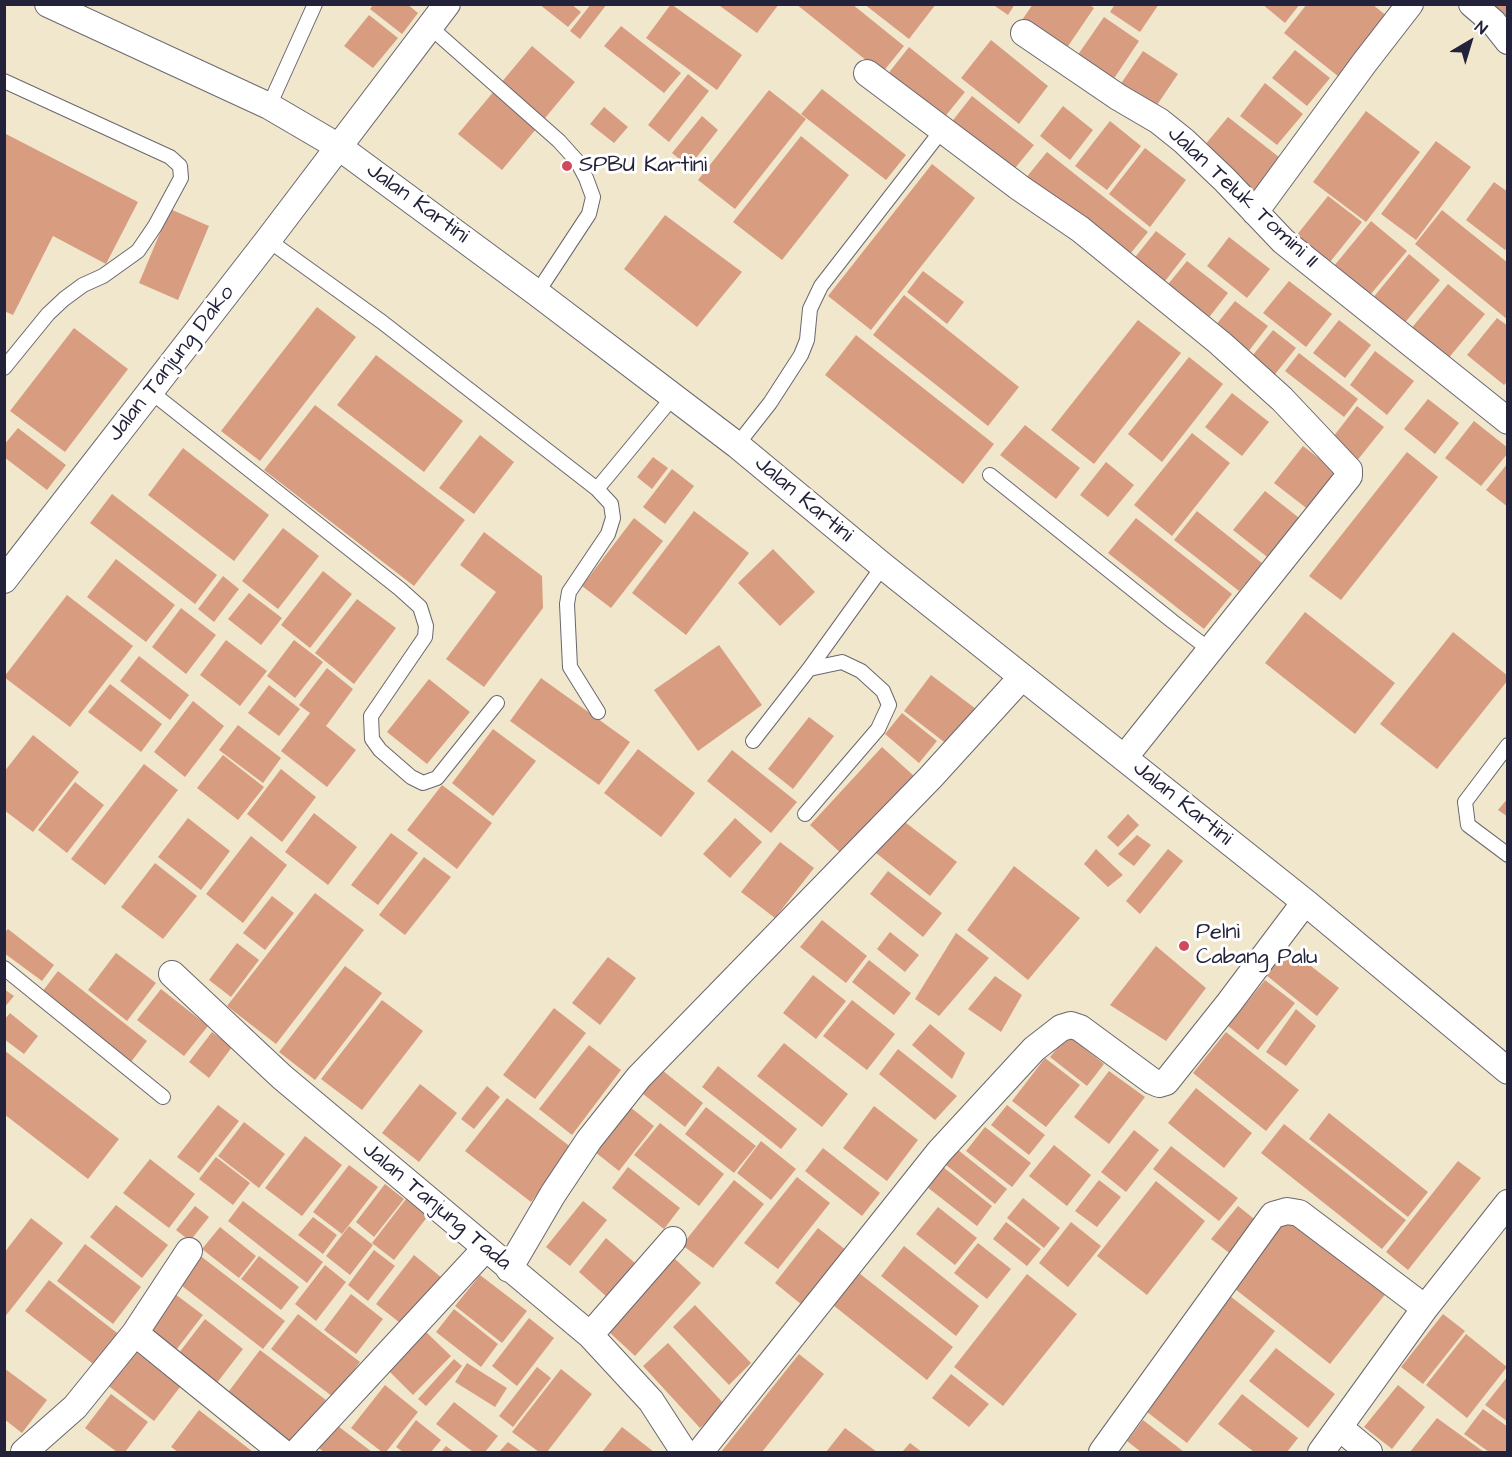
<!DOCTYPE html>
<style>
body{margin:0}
#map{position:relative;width:1512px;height:1457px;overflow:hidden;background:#f1e7cd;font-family:"Architects Daughter",sans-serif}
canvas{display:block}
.frame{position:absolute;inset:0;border:6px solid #22223b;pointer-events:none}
.north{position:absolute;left:1440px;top:12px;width:60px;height:60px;-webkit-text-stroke:4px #fff;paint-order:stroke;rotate:38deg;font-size:16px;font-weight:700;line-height:24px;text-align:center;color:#22223b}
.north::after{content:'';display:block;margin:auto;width:21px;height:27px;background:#22223b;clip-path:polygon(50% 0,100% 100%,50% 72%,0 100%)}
</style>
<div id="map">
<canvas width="1512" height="1457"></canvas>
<div class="frame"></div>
<div class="north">N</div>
</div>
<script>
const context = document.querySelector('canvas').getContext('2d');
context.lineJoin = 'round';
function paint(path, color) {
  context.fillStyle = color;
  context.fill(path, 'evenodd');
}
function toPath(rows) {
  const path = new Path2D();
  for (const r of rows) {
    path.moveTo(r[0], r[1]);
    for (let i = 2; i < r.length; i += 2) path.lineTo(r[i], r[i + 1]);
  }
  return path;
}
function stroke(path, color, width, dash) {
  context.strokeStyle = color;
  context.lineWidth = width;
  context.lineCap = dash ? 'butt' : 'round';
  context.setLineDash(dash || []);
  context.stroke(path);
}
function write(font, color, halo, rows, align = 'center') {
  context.font = font + ' "Architects Daughter",sans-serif';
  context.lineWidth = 6;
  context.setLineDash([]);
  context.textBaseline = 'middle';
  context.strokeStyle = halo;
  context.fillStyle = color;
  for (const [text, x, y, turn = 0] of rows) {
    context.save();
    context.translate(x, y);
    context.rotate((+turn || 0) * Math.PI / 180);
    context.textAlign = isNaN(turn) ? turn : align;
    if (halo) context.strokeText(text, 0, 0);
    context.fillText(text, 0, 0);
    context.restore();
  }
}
const building = toPath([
 [374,4,407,4,418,13,402,34,370,9],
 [539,4,571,4,581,12,568,27],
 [591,4,607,4,580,39,570,31],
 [671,4,742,55,717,90,646,38],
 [721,4,779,4,757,33,720,6],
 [796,4,852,4,904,46,882,73],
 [864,4,936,4,909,39],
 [992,4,1015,4,1008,15],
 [1033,4,1088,4,1094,8,1064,52,1020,23],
 [1115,4,1159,4,1140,32,1110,12],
 [1262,4,1300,4,1285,23],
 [1307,4,1372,4,1388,17,1339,77,1284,33],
 [1479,4,1508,4,1508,26],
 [369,15,398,38,373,68,344,46],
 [1104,17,1139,41,1111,83,1075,59],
 [621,26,681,73,664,93,604,46],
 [991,40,1048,86,1019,124,961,78],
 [532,46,575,82,502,170,458,134],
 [909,47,965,92,943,119,887,75],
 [1295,50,1330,78,1307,106,1272,78],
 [1143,51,1178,74,1155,108,1120,85],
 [688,74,709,91,669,142,648,125],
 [1265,83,1303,114,1277,145,1240,116],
 [822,89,906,155,886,180,801,114],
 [769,90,806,119,735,209,698,180],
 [972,96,1034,145,1011,173,950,124],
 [1063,106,1093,130,1070,160,1040,136],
 [604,107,628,127,614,143,590,124],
 [1366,111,1420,152,1366,222,1313,182],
 [702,116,718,130,689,167,672,153],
 [1228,117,1284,161,1255,197,1199,152],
 [1110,121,1141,146,1107,190,1075,166],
 [4,133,138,202,106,264,53,236,13,315,4,311],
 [801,136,849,175,782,260,733,222],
 [1436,141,1471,167,1416,240,1381,214],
 [1145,148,1186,180,1150,227,1109,194],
 [1047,152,1148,232,1126,259,1025,179],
 [932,164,975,198,871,330,828,296],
 [1494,182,1508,192,1508,247,1505,250,1466,220],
 [1328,196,1362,222,1326,267,1292,241],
 [170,209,209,226,178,300,139,283],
 [1442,210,1508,263,1508,320,1415,244],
 [665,215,742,272,697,327,624,269],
 [1371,221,1407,251,1370,295,1334,266],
 [1156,231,1186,254,1162,285,1132,261],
 [1229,237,1270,269,1247,298,1207,266],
 [1409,254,1440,280,1403,325,1372,299],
 [1187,261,1228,293,1207,320,1165,288],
 [923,271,964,302,947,324,907,292],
 [1289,281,1332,314,1306,347,1263,313],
 [1448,284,1485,314,1447,360,1410,330],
 [904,295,1019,387,988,426,873,335],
 [1235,301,1268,326,1248,352,1215,326],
 [317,307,356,337,260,461,221,431],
 [1497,318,1508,326,1508,381,1504,385,1467,355],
 [1138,320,1181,353,1094,464,1051,430],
 [1339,320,1371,345,1345,378,1313,353],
 [74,328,128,369,65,452,10,411],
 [1273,330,1296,348,1272,378,1249,360],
 [856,335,994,444,963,484,825,375],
 [1375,351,1414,381,1387,415,1350,385],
 [1299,353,1358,399,1344,417,1285,371],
 [376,355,463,421,424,472,337,405],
 [1189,357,1223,384,1162,462,1128,434],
 [1232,393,1269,422,1242,456,1205,427],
 [1428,399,1459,423,1435,454,1404,429],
 [315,405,465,520,414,586,264,470],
 [1357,406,1384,427,1356,462,1330,441],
 [1474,421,1508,448,1508,453,1481,486,1445,458],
 [1025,425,1080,468,1056,499,1000,455],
 [18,428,66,465,47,490,4,457,4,445],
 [1192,433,1230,463,1172,536,1134,505],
 [480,435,514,462,474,514,439,488],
 [1303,446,1343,477,1314,514,1274,483],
 [183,448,269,515,234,561,148,495],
 [1407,452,1438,477,1341,600,1309,576],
 [653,457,668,468,652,489,637,477],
 [1106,462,1134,485,1108,517,1080,495],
 [1508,463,1508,507,1486,490],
 [672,469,694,486,665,524,643,507],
 [1265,491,1303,521,1271,560,1233,530],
 [112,494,217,575,195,604,90,523],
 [694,511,749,553,686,635,632,593],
 [1197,511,1262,563,1239,591,1174,540],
 [634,518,663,541,611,608,582,586],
 [1136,518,1232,594,1204,629,1108,553],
 [283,528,319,556,278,609,242,581],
 [484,532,542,576,543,608,484,687,446,659,496,592,460,565],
 [773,549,815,592,780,626,738,583],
 [116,559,175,605,146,642,87,597],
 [323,571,352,594,310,648,281,625],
 [223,576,239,589,214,622,198,609],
 [249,593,282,618,261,645,228,619],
 [67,595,133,646,70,727,4,677],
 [357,599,396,628,354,684,315,653],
 [181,608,216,635,186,674,152,647],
 [1305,612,1395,683,1355,734,1265,663],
 [1453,632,1508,676,1508,680,1437,769,1380,724],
 [226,640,267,671,240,706,200,675],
 [294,640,323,662,295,698,267,676],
 [719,645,762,705,698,751,654,690],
 [139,656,189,695,170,720,120,681],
 [327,668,353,689,326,726,356,750,327,787,281,751,310,713,299,705],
 [931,675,976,709,948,745,904,711],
 [541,678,630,742,599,785,510,721],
 [429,679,470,712,427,764,387,732],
 [110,684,162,724,141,752,88,712],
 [269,685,300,709,279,736,248,713],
 [193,701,224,726,185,777,154,752],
 [902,713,937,741,919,763,885,734],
 [809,717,834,736,793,789,768,769],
 [238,725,281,758,263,783,219,750],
 [493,729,536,761,493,816,452,783],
 [33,735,79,772,33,832,4,810,4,772],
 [882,747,914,776,842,854,810,825],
 [638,749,695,793,661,837,604,793],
 [732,750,797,802,771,833,707,781],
 [223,755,264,787,238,820,197,788],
 [144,764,178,790,105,885,71,859],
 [281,769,316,797,282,842,247,814],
 [75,782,104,805,67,853,38,830],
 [442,785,492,823,457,869,407,830],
 [1508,798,1508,817,1498,810],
 [314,813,357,847,328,885,285,852],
 [1128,814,1139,825,1118,847,1107,837],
 [897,816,957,862,930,896,871,849],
 [188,818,230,851,201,890,158,857],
 [735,818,762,842,730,878,703,854],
 [391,833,418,853,378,905,351,885],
 [1137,835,1151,845,1134,866,1118,854],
 [251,836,287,865,243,923,206,894],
 [780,842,814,868,775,918,741,892],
 [1096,849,1123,875,1108,887,1084,864],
 [1168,849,1183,861,1140,914,1126,901],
 [424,857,451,877,405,935,379,915],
 [155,863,197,896,163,939,121,907],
 [1014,866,1080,918,1028,980,967,930],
 [888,871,942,913,923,937,870,894],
 [315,893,364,930,276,1044,227,1006],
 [272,896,294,913,265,950,243,933],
 [822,920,867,956,846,983,800,947],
 [8,929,54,965,42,981,4,953,4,933],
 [890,932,919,955,905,972,877,949],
 [956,933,989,958,939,1016,915,999],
 [237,943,259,960,231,997,209,980],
 [1156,946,1206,988,1166,1041,1110,1005],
 [1288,948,1339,988,1317,1016,1266,975],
 [116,953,156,983,127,1021,88,990],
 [608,957,636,978,600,1025,572,1003],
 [869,960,911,993,894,1015,852,982],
 [345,966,382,993,315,1080,279,1052],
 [58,971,147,1041,131,1062,42,992],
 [813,975,846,1001,816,1039,783,1013],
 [995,976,1022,995,1001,1032,968,1009],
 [1265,980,1295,1003,1258,1050,1228,1026],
 [4,989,14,996,4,1008],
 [161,989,208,1026,184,1056,137,1020],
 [382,1000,423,1031,362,1110,321,1079],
 [852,1000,895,1034,867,1070,823,1036],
 [554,1008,586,1033,535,1099,503,1075],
 [1296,1009,1316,1026,1286,1066,1266,1052],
 [10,1013,38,1036,24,1054,4,1039,4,1020],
 [930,1024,965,1053,952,1079,912,1045],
 [212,1032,232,1047,209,1078,189,1062],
 [1226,1032,1299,1090,1266,1131,1193,1073],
 [1068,1035,1104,1064,1087,1086,1050,1057],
 [784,1043,848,1094,822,1127,757,1076],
 [589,1045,621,1070,572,1135,539,1109],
 [898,1049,957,1096,935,1120,879,1074],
 [4,1050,119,1139,88,1179,4,1114],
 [1045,1058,1080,1085,1046,1127,1012,1101],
 [657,1066,703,1103,685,1127,638,1090],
 [718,1066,797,1129,781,1149,702,1087],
 [1109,1071,1145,1097,1109,1144,1074,1117],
 [420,1084,457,1113,419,1162,382,1133],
 [487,1086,500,1097,474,1129,461,1119],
 [1196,1088,1252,1133,1224,1168,1168,1123],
 [507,1098,572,1148,531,1202,465,1151],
 [218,1105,239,1121,199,1173,177,1157],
 [1007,1105,1045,1135,1029,1155,991,1125],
 [874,1106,918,1140,887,1181,843,1148],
 [630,1107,654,1126,619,1171,595,1152],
 [706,1107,756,1146,734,1173,685,1134],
 [1329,1113,1428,1192,1408,1217,1309,1139],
 [244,1122,285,1154,259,1188,218,1156],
 [660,1123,724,1174,699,1206,634,1155],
 [1284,1124,1406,1220,1382,1249,1261,1153],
 [985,1127,1031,1163,1012,1187,966,1151],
 [1134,1130,1159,1150,1126,1192,1101,1172],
 [305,1136,342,1165,302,1216,265,1188],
 [761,1141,796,1169,771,1200,737,1173],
 [1054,1145,1091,1175,1067,1206,1029,1176],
 [953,1146,1007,1189,995,1204,941,1161],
 [1171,1146,1238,1198,1219,1221,1153,1169],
 [823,1148,880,1193,862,1216,805,1171],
 [216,1157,250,1183,233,1205,199,1179],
 [150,1159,195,1194,169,1228,123,1193],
 [1458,1161,1481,1178,1408,1270,1386,1252],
 [349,1165,378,1187,342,1234,313,1212],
 [628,1167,680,1208,664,1229,612,1188],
 [943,1167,992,1206,977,1226,927,1187],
 [797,1177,830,1203,778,1269,744,1243],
 [734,1180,764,1204,713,1268,682,1245],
 [1099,1180,1121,1197,1097,1227,1075,1211],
 [1156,1181,1205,1221,1147,1295,1097,1256],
 [385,1184,404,1199,374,1237,356,1222],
 [1023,1198,1060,1228,1044,1248,1007,1218],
 [406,1199,428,1216,394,1260,372,1243],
 [243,1201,323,1262,307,1283,228,1221],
 [583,1201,607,1220,570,1266,546,1247],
 [116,1205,168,1245,142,1278,90,1237],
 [195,1206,209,1217,190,1241,176,1230],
 [1238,1206,1258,1222,1232,1255,1211,1239],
 [938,1207,977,1238,955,1265,916,1234],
 [1287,1214,1387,1292,1330,1364,1230,1285],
 [313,1217,337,1235,323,1254,298,1235],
 [31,1218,63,1243,4,1318,4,1253],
 [1006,1222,1041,1249,1027,1266,993,1239],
 [1071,1222,1101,1246,1068,1287,1039,1263],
 [349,1226,373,1245,350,1275,326,1256],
 [220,1227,256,1256,239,1278,202,1249],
 [818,1228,846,1250,802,1305,775,1283],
 [606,1238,635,1263,607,1297,579,1272],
 [978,1243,1011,1269,987,1299,954,1273],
 [85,1244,141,1287,113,1324,57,1281],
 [904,1246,979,1306,956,1336,881,1276],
 [374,1250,395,1266,368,1301,348,1285],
 [198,1254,285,1321,263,1349,177,1282],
 [414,1255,442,1278,404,1326,376,1304],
 [259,1256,299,1287,281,1310,241,1279],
 [674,1258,701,1283,635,1356,608,1331],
 [325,1265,346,1282,316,1321,295,1304],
 [859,1273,953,1347,927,1380,833,1305],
 [1027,1274,1077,1314,1003,1406,954,1367],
 [480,1275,527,1311,502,1343,455,1306],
 [49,1280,121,1336,97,1367,25,1311],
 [175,1294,203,1315,173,1354,145,1332],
 [351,1294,383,1319,356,1354,324,1330],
 [1230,1296,1275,1331,1187,1443,1142,1408],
 [695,1305,751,1363,729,1385,673,1327],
 [454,1309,498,1344,481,1367,436,1332],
 [298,1314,360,1362,333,1397,271,1349],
 [1443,1314,1465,1331,1423,1384,1401,1367],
 [529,1318,554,1338,517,1386,492,1366],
 [205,1319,243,1349,213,1388,175,1358],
 [426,1332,451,1356,413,1395,389,1371],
 [1466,1334,1507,1367,1467,1418,1426,1385],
 [668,1343,725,1405,700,1428,643,1366],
 [1276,1348,1335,1394,1308,1428,1249,1381],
 [132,1349,180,1387,154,1421,106,1384],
 [260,1350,326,1400,289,1449,223,1399],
 [799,1354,824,1374,762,1452,721,1452],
 [454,1359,462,1366,426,1406,418,1399],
 [467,1363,507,1388,495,1407,455,1382],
 [537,1367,551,1378,513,1427,499,1416],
 [4,1368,47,1400,22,1433,4,1419],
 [561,1369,592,1394,547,1452,539,1452,512,1432],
 [951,1374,989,1404,969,1427,932,1398],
 [1508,1376,1508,1422,1485,1405],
 [385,1385,418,1412,386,1452,382,1452,351,1428],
 [1398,1385,1425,1407,1392,1449,1364,1427],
 [111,1394,148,1422,125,1452,117,1452,85,1428],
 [1242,1394,1298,1438,1287,1452,1254,1452,1218,1424],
 [454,1402,498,1436,485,1452,473,1452,436,1424],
 [1483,1409,1508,1427,1508,1452,1489,1452,1464,1434],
 [199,1410,253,1452,178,1452,171,1447],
 [1437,1418,1484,1452,1410,1452],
 [416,1420,441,1440,431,1452,403,1452,396,1447],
 [1143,1420,1184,1452,1141,1452,1127,1441],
 [334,1423,372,1452,324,1452,316,1446],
 [622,1427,654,1452,602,1452],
 [845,1428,877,1452,826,1452],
 [508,1442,522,1452,499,1452],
 [910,1443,922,1452,902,1452],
 [446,1446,454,1452,441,1452]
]);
const service = toPath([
 [430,27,559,141,577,161,586,178,593,197,589,214,537,293],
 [4,81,170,157,180,166,181,178,155,226,138,251,103,276,83,285,64,299,48,314,4,368],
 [269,106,315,4],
 [268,240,382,322,597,489,611,504,613,518,608,534,569,592,567,604,570,667,598,712],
 [151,392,400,589,420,607,426,626,425,637,371,716,372,739,380,750,411,777,423,783,437,778,497,703],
 [737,445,770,403,801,355,807,340,810,309,821,286,942,130],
 [990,475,1172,621,1210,650],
 [597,489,673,397],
 [753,741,809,669,883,566],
 [1508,745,1465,802,1468,825,1508,855],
 [805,814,878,729,889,705,883,691,861,671,842,662,809,669],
 [4,968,163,1097]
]);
const minor = toPath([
 [48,4,269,106,339,147,537,293,737,445,883,566,1305,902,1508,1071],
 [1472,4,1493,22,1508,41],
 [1024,33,1118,97,1159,121,1184,141,1225,180,1283,241,1508,421],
 [867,73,1020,188,1080,229,1220,343,1282,399,1349,470,1349,476,1124,758],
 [1255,212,1365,62,1410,4],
 [4,580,268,240,447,4],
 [172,974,282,1077,590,1335,651,1401,684,1452],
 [509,1269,553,1194,589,1140,639,1077,930,778,1022,677],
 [135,1333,282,1452],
 [590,1335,673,1240],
 [1340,1428,1369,1452],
 [24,1452,75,1407,135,1333,189,1251],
 [297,1452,486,1248],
 [700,1452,939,1152,1034,1049,1061,1028,1071,1025,1080,1028,1152,1081,1159,1084,1166,1082,1229,1003,1305,902],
 [1102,1452,1273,1215,1287,1211,1299,1213,1425,1308],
 [1321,1452,1425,1308,1508,1203]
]);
const markers = [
 [567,166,6,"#d1495b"],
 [1184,946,6,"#d1495b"]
];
const poiNames = [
 ["SPBU Kartini",579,166],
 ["Pelni",1196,933],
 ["Cabang Palu",1196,958]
];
const streetNames = [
 ["Jalan Teluk Tomini II",1242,198,43],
 ["Jalan Kartini",417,204,36],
 ["Jalan Tanjung Dako",172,364,-52],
 ["Jalan Kartini",803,500,40],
 ["Jalan Kartini",1182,804,39],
 ["Jalan Tanjung Tada",436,1207,40]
];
paint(building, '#d89d81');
stroke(service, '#6a676e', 16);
stroke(minor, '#6a676e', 28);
stroke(service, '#fff', 14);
stroke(minor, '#fff', 26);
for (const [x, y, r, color] of markers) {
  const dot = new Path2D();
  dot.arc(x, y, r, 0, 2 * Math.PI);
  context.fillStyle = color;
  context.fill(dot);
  stroke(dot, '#fff', 2);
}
write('22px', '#22223b', '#fff', poiNames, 'left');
write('22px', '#22223b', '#fff', streetNames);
</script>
